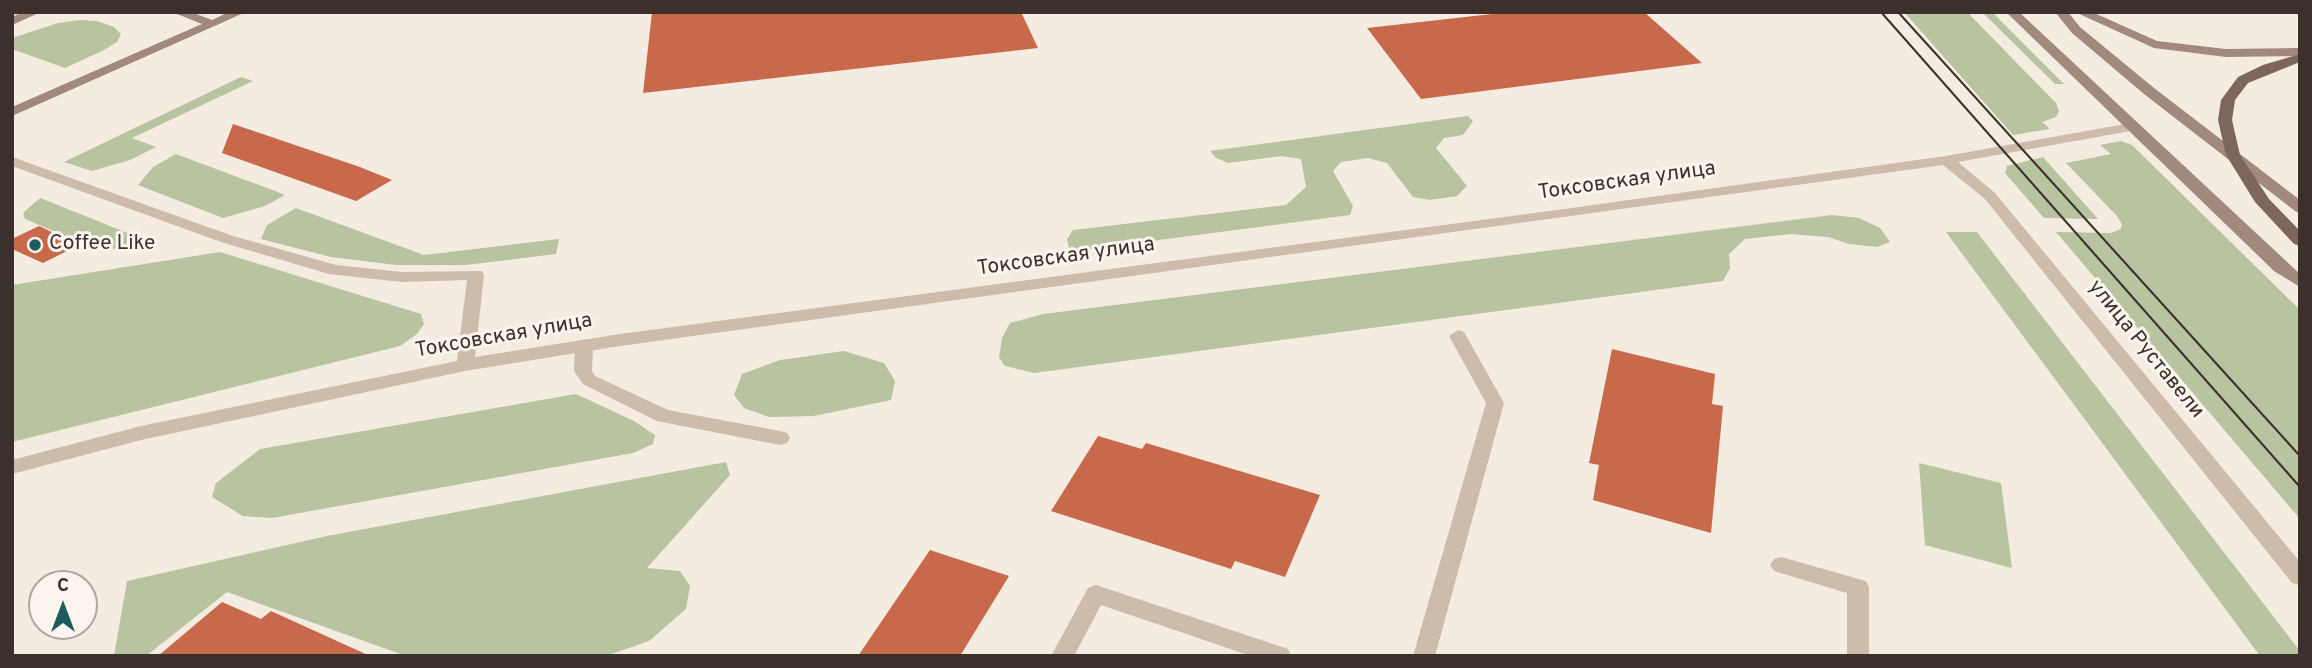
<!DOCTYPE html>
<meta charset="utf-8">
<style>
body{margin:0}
#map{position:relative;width:2312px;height:668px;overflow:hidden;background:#f4ebe1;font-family:Overpass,sans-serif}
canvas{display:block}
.frame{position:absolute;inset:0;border:14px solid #3b302b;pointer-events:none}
.north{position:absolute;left:28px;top:570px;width:70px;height:70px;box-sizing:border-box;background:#fbf5ee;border:2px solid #aea6a0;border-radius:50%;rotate:0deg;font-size:19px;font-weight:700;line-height:28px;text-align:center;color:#3b302b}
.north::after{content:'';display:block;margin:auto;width:24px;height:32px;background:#1f5a5e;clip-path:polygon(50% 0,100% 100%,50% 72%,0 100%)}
</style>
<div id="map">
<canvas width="2312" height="668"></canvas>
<div class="frame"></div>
<div class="north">С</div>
</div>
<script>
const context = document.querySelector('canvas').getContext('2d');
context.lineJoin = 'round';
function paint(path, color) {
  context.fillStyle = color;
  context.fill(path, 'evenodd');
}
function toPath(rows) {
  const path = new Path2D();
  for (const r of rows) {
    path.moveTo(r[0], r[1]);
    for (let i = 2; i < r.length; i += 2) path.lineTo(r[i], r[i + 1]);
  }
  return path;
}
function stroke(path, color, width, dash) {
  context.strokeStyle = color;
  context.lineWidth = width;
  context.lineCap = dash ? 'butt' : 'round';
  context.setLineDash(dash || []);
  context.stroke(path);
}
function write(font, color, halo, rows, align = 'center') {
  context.font = font + ' Overpass,sans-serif';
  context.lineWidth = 6;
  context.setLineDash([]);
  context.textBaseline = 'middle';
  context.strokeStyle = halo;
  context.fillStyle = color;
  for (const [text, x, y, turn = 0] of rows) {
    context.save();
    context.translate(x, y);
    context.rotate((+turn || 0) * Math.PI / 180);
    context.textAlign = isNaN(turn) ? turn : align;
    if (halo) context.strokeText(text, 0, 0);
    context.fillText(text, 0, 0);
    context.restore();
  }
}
const green = toPath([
 [1904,12,1967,12,2056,103,2059,111,2056,117,2042,122,2050,129,2013,135],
 [1982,12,1992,12,2064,84,2055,84],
 [80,20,97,21,114,27,121,34,117,42,102,51,65,68,12,49,12,38,58,23],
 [241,77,253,81,132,138,156,147,130,160,92,171,64,162],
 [1468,116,1473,121,1463,135,1444,138,1436,148,1467,186,1457,196,1430,200,1413,197,1387,163,1368,158,1341,162,1333,171,1353,206,1350,215,1083,250,1069,248,1067,239,1073,230,1286,205,1306,187,1301,159,1281,156,1228,163,1216,158,1210,151],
 [2121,141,2132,145,2300,310,2300,519,2056,232,2111,233,2121,229,2122,224,2116,215,2066,163,2111,154,2100,145],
 [176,154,275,191,285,195,265,206,223,218,138,185,153,167],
 [2043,157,2098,219,2044,218,2005,173,2007,166],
 [40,198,155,244,125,249,93,248,25,219,23,213],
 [296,208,424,255,559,239,556,254,466,265,396,265,331,257,261,239,267,225],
 [1832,215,1859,218,1880,228,1890,242,1877,247,1849,244,1828,237,1791,234,1745,239,1729,254,1730,268,1723,281,1034,373,1005,366,999,357,1002,338,1010,323,1043,314],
 [1946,232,1977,232,2300,651,2300,656,2260,656],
 [220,252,421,314,424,324,417,334,400,346,12,442,12,285],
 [844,351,884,363,895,381,891,400,814,416,769,417,744,408,734,395,742,374,780,360],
 [576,394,634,421,655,435,653,444,633,453,272,518,243,516,212,497,216,483,260,449],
 [726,462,730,475,647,568,680,571,690,586,686,609,649,641,608,655,406,656,227,592,146,656,114,656,127,581,327,536],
 [1919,463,2001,483,2012,568,1925,545]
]);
const building = toPath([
 [652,12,1021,12,1038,48,643,93],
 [1510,12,1644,12,1702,63,1421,99,1367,28],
 [233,124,360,167,392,180,356,201,222,153],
 [39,226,79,245,43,263,12,249,12,239],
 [1612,349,1715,374,1712,404,1723,406,1711,533,1593,500,1599,465,1589,463],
 [1098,436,1142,449,1146,443,1320,495,1285,577,1235,561,1231,569,1051,511],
 [930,550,1009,576,960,656,858,656],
 [222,602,261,619,271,611,370,656,158,656]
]);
const lane = toPath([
 [1458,330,1464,332,1504,403,1435,656,1413,656,1486,403,1449,336,1458,330],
 [584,340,593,346,592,371,595,376,668,410,780,431,787,433,790,438,787,443,780,445,657,421,583,384,574,371,575,346,584,340],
 [1781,557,1866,581,1869,587,1869,656,1847,656,1847,593,1774,571,1770,565,1774,559,1781,557],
 [1096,585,1288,649,1291,656,1251,656,1101,605,1074,656,1051,656,1088,588,1096,585]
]);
const street = toPath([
 [2131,123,2138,127,2136,130,1958,162,1995,193,2300,562,2300,585,2292,583,1985,199,1943,165,620,346,465,371,141,440,12,474,12,460,141,426,457,361,467,280,402,282,329,274,221,242,12,166,12,157,233,236,336,265,402,272,482,271,484,275,475,357,620,334,1557,210,1946,156,2131,123]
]);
const secondary = toPath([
 [23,12,41,12,12,25,12,17,23,12],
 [172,12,191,12,212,20,229,12,246,12,12,116,12,107,202,24,172,12],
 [2006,12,2019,12,2300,274,2300,287,2274,271,2006,12],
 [2055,12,2068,12,2080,27,2154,88,2300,200,2300,213,2295,211,2144,94,2072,33,2055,12],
 [2075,12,2092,12,2157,41,2226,49,2300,48,2300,56,2226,57,2154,48,2075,12]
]);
const primary = toPath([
 [2300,54,2300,62,2248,83,2235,100,2232,120,2240,155,2269,199,2300,231,2300,246,2294,244,2255,202,2226,155,2218,120,2221,100,2238,77,2263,65,2300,54]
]);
const tram = toPath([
 [1881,12,2300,487],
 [1898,12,2300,456]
]);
const markers = [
 [35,245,7,"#1f5a5e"]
];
const streetNames = [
 ["Токсовская улица",1627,182,-8],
 ["Токсовская улица",1066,258,-8],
 ["Токсовская улица",504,337,-10],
 ["улица Руставели",2145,350,51]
];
const poiNames = [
 ["Coffee Like",49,245]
];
paint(green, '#b8c4a0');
paint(building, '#c8694b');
paint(lane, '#cdbbac');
paint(street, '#cdbbac');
paint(secondary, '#a18a7d');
paint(primary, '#7d675c');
stroke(tram, '#3b302b', 2);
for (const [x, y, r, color] of markers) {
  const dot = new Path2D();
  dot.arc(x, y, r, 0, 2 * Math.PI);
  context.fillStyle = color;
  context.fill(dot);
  stroke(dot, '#fbf5ee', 2.5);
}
write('21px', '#3b302b', '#fbf5ee', streetNames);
write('21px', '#3b302b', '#fbf5ee', poiNames, 'left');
</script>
